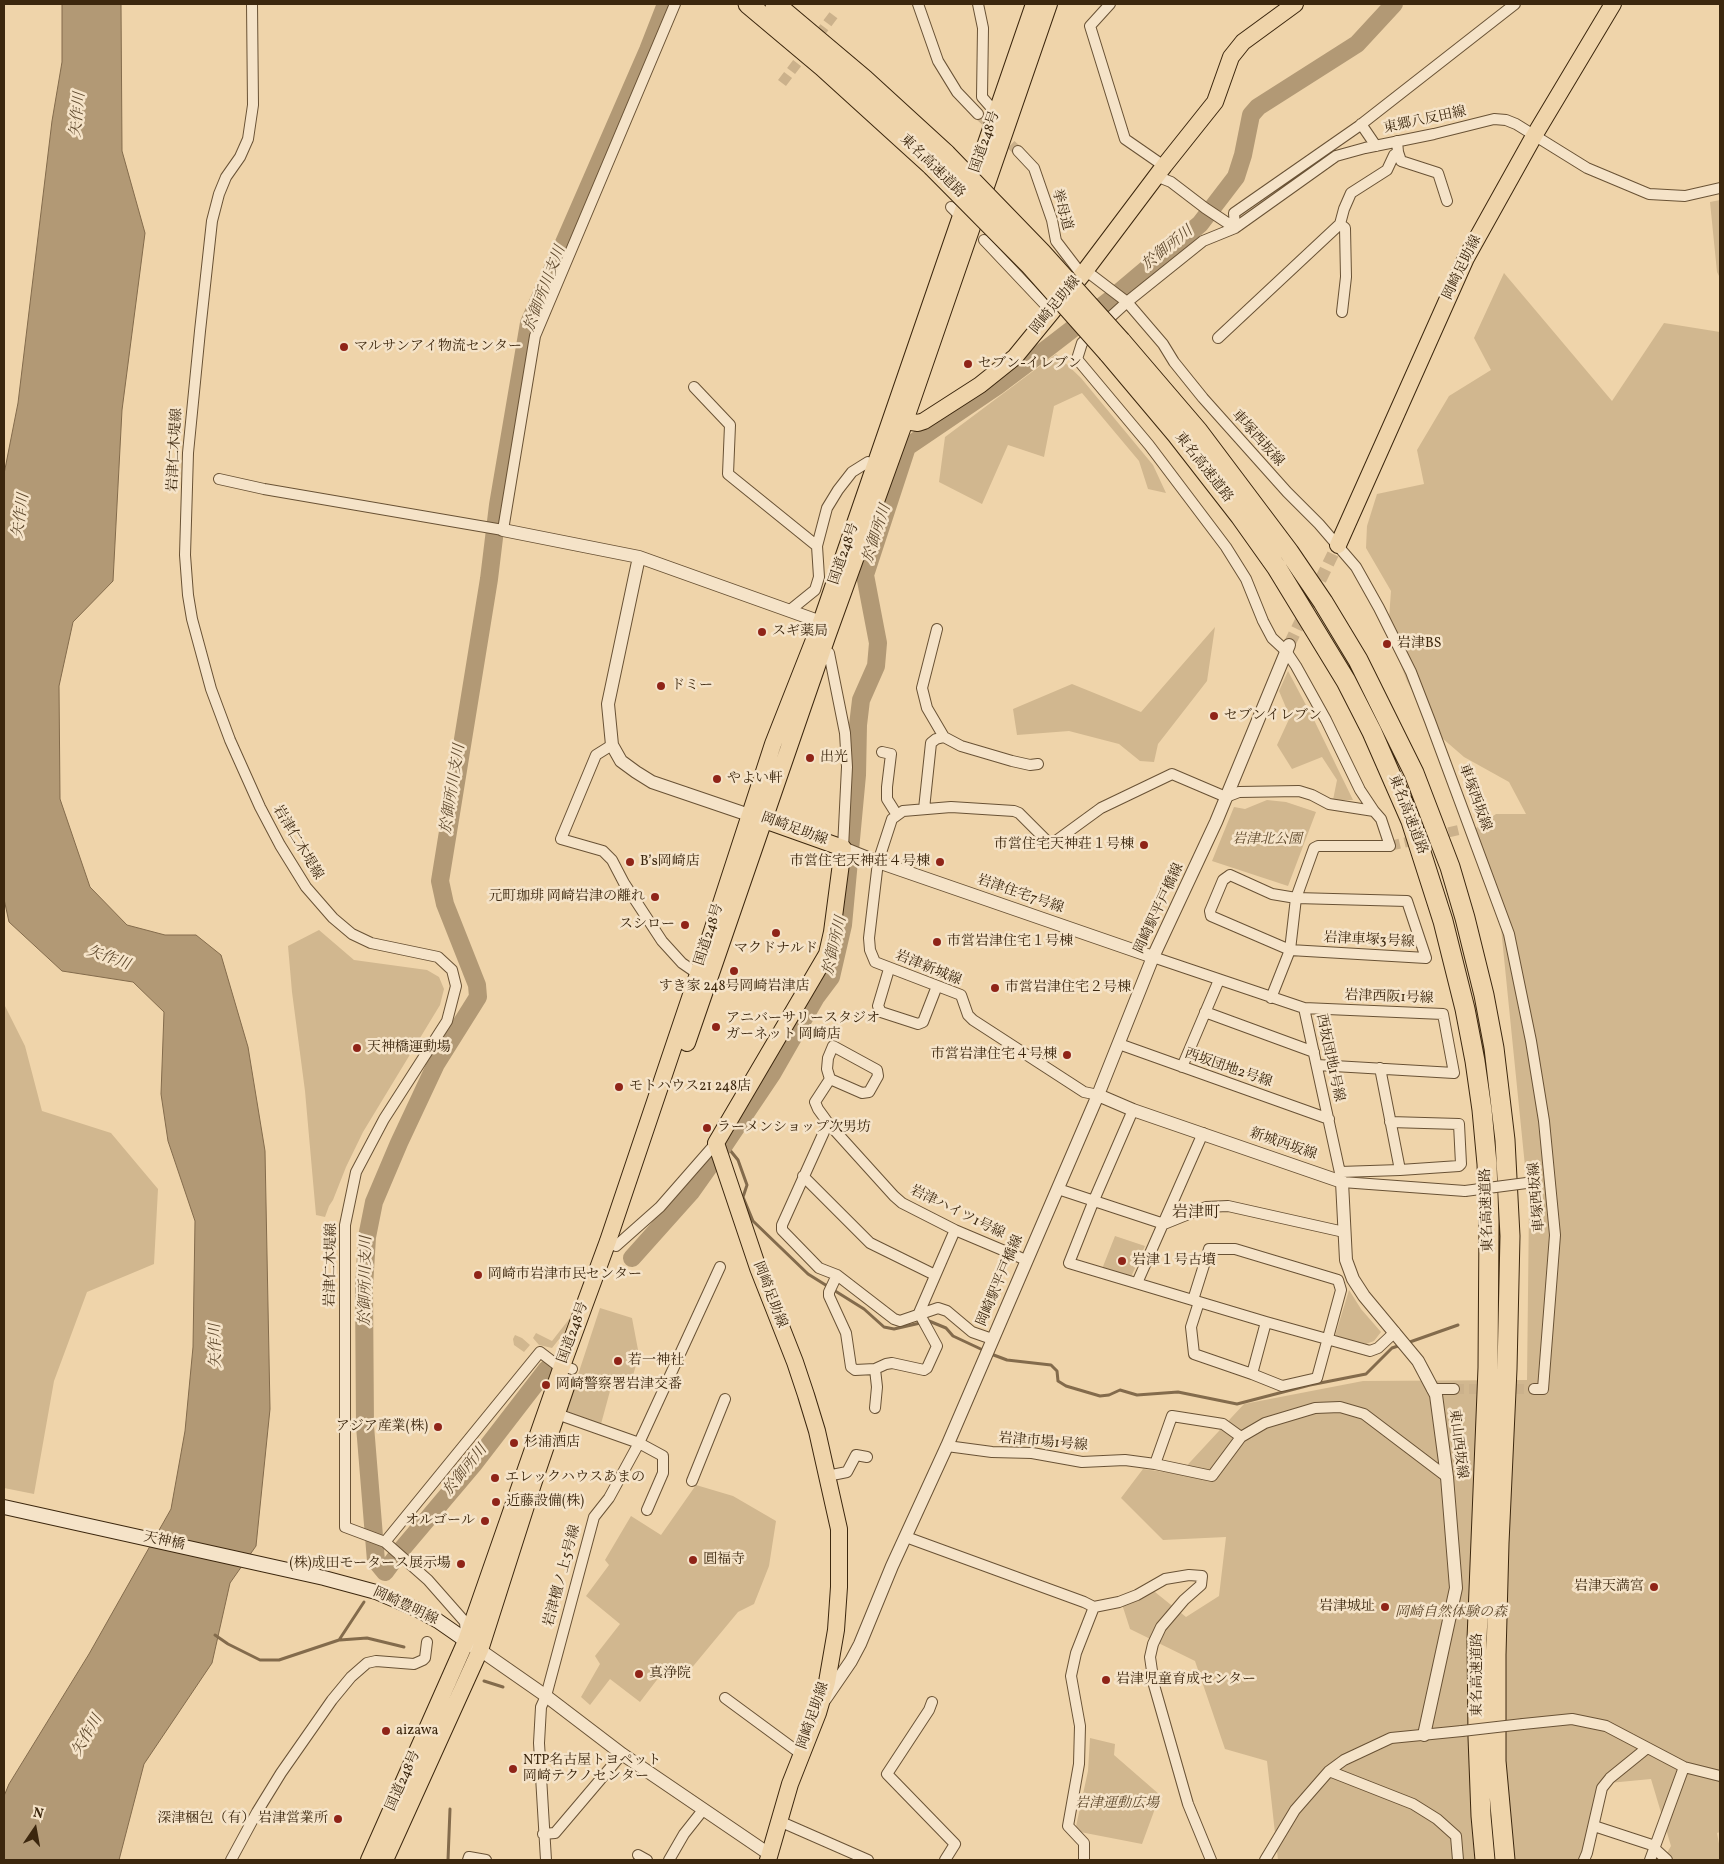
<!DOCTYPE html>
<meta charset="utf-8">
<style>
body{margin:0}
#map{position:relative;width:1724px;height:1864px;overflow:hidden;background:#efd4aa;font-family:Vollkorn,serif}
canvas{display:block}
.frame{position:absolute;inset:0;border:5px solid #3c270e;pointer-events:none}
.north{position:absolute;left:10px;top:1804px;width:50px;height:50px;-webkit-text-stroke:4px #f5e3c8;paint-order:stroke;rotate:12deg;font-size:14px;font-weight:700;line-height:20px;text-align:center;color:#3c270e}
.north::after{content:'';display:block;margin:auto;width:18px;height:22px;background:#3c270e;clip-path:polygon(50% 0,100% 100%,50% 72%,0 100%)}
</style>
<div id="map">
<canvas width="1724" height="1864"></canvas>
<div class="frame"></div>
<div class="north">N</div>
</div>
<script>
const context = document.querySelector('canvas').getContext('2d');
context.lineJoin = 'round';
function paint(path, color) {
  context.fillStyle = color;
  context.fill(path, 'evenodd');
}
function toPath(rows) {
  const path = new Path2D();
  for (const r of rows) {
    path.moveTo(r[0], r[1]);
    for (let i = 2; i < r.length; i += 2) path.lineTo(r[i], r[i + 1]);
  }
  return path;
}
function stroke(path, color, width, dash) {
  context.strokeStyle = color;
  context.lineWidth = width;
  context.lineCap = dash ? 'butt' : 'round';
  context.setLineDash(dash || []);
  context.stroke(path);
}
function write(font, color, halo, rows, align = 'center') {
  context.font = font + ' Vollkorn,"Noto Serif JP",serif';
  context.lineWidth = 5;
  context.setLineDash([]);
  context.textBaseline = 'middle';
  context.strokeStyle = halo;
  context.fillStyle = color;
  for (const [text, x, y, turn = 0] of rows) {
    context.save();
    context.translate(x, y);
    context.rotate((+turn || 0) * Math.PI / 180);
    context.textAlign = isNaN(turn) ? turn : align;
    if (halo) context.strokeText(text, 0, 0);
    context.fillText(text, 0, 0);
    context.restore();
  }
}
const green = toPath([
 [1720,200,1720,278,1717,272,1710,202],
 [1504,273,1612,401,1664,323,1720,332,1720,1832,1717,1833,1720,1849,1720,1860,1663,1860,1671,1846,1651,1779,1609,1783,1591,1854,1584,1860,1278,1860,1267,1761,1225,1749,1195,1661,1130,1629,1121,1601,1150,1588,1186,1617,1219,1596,1226,1537,1163,1540,1121,1498,1143,1469,1179,1474,1244,1404,1363,1381,1527,1380,1529,1206,1499,908,1469,833,1496,814,1526,814,1509,782,1464,757,1434,731,1407,681,1388,632,1391,591,1366,548,1367,526,1377,494,1424,484,1417,450,1449,396,1491,370,1474,338],
 [1056,354,1081,378,1153,465,1166,493,1148,489,1139,461,1082,393,1054,406,1044,457,1008,445,982,504,939,482,945,437],
 [1215,627,1207,681,1158,744,1154,762,1140,761,1119,744,1069,731,1017,735,1013,709,1072,684,1141,712],
 [1288,671,1315,722,1353,800,1333,800,1337,780,1322,757,1292,769,1277,745,1290,717,1279,691],
 [1267,800,1286,802,1316,812,1288,886,1212,861,1234,807,1245,809],
 [319,930,354,960,427,970,439,977,444,989,440,1005,363,1132,346,1167,333,1200,329,1206,325,1217,316,1215,305,1091,292,992,288,946],
 [4,1004,25,1046,42,1111,111,1133,158,1189,154,1264,87,1292,54,1381,34,1494,4,1488],
 [1115,1236,1145,1246,1131,1277,1102,1269],
 [1349,1290,1361,1309,1381,1332,1374,1341,1366,1344,1335,1336],
 [600,1308,632,1318,639,1355,631,1382,613,1380,601,1424,566,1411],
 [570,1318,564,1333,552,1348,539,1345,533,1338,536,1333,552,1341],
 [515,1335,522,1338,530,1345,524,1352,514,1345,513,1339],
 [696,1485,733,1496,776,1521,769,1566,754,1604,738,1612,685,1676,669,1664,640,1702,610,1679,590,1705,581,1697,600,1664,595,1656,620,1624,586,1596,609,1565,605,1560,631,1516,661,1535],
 [1090,1738,1115,1744,1114,1755,1160,1795,1142,1844,1075,1831,1088,1771]
]);
const water = toPath([
 [62,4,121,4,122,151,145,233,122,410,113,581,73,622,59,686,60,799,90,887,127,925,165,935,196,935,221,955,248,1047,265,1151,270,1409,256,1546,230,1583,212,1663,144,1764,119,1860,4,1860,4,1796,9,1784,89,1654,171,1509,185,1431,193,1347,195,1221,168,1141,161,1094,164,1012,133,982,62,971,9,922,4,899,4,474,18,403,52,121,62,62,62,4]
]);
const stream = toPath([
 [725,1144,738,1160,747,1185,743,1197,753,1221,808,1274,864,1309,884,1327,894,1329,929,1321,946,1328,953,1336,985,1351],
 [1407,1343,1458,1325],
 [991,1354,1007,1360,1051,1365,1057,1371,1058,1381,1066,1386,1100,1396,1109,1395,1120,1390,1137,1395,1178,1392,1237,1404,1310,1385,1366,1374,1392,1348,1401,1345],
 [381,1577,385,1572],
 [215,1635,228,1644,260,1660,279,1660,339,1640,364,1602],
 [340,1640,367,1638,404,1647],
 [484,1681,503,1687],
 [448,1860,450,1809]
]);
const river = toPath([
 [632,1258,691,1192,725,1144,772,1074,816,997,831,977,843,925,857,775,858,725,861,700,876,666,878,643,865,575,907,447,997,386,1049,347,1110,300,1200,224,1236,177,1243,155,1251,115,1258,107,1357,44,1394,4],
 [547,1369,473,1465,402,1549,385,1572,376,1561,365,1426,364,1287,367,1237,374,1202,399,1143,436,1064,478,997,477,985,445,904,440,881,489,579,498,505,529,323,648,50,666,4]
]);
const minorTunnel = toPath([
 [782,83,836,12],
 [978,114,1018,151],
 [1390,846,1463,829],
 [1454,1389,1534,1389]
]);
const tertiaryTunnel = toPath([
 [1289,645,1333,554]
]);
const minor = toPath([
 [252,4,253,105,248,139,240,157,226,177,219,194,212,221,200,331,188,453,185,555,188,595,192,619,211,689,230,740,260,807,280,845,306,887,333,918,352,934,371,943,438,957,452,970,456,986,447,1021,384,1119,356,1172,345,1225,345,1527,385,1542,428,1580,465,1622,466,1635],
 [918,4,938,61,957,92,978,114],
 [978,4,983,28,982,97,996,113],
 [1110,4,1090,26,1125,139,1164,166],
 [1361,124,1376,146],
 [1018,151,1034,168,1052,220,1056,241,1082,275],
 [1398,152,1401,161,1438,173,1447,201],
 [1156,176,1171,182,1205,208,1235,228],
 [951,207,958,214],
 [1340,224,1345,228,1346,277,1342,312],
 [1235,228,1234,213,1359,126,1515,4],
 [984,240,1052,312],
 [1085,270,1127,302,1163,344,1174,362,1203,398,1287,492,1319,524,1356,567,1379,608,1411,672,1430,721,1509,934,1531,1041,1544,1121,1555,1235,1543,1389,1534,1389],
 [1218,338,1340,224,1344,209,1351,193,1387,170,1394,155,1398,152,1397,141],
 [694,387,730,425,728,474,817,546],
 [219,479,264,489,503,530,535,336,675,4],
 [789,611,815,590,819,577,817,546,827,508,838,490,852,472,868,462],
 [829,653,845,733,847,767,843,848],
 [944,737,961,746,1012,761,1030,765,1038,764],
 [612,745,596,755,561,839,603,851,612,860,624,883,662,941,682,963,698,974],
 [882,752,891,754,887,787,887,799,897,815],
 [924,809,931,743,936,739,944,737,927,708,922,688,937,629],
 [1374,811,1360,790,1326,720,1296,666,1286,651,1272,638,1263,621,1246,579,1226,547,1149,445,1077,359,1082,343,1127,302,1203,241,1235,228,1336,156,1365,148,1434,134,1494,119,1506,120,1516,124,1587,168,1649,194,1685,196,1720,188],
 [1230,875,1272,894,1296,898,1407,901,1426,958,1290,950,1211,916,1210,911,1223,880,1230,875],
 [1153,957,1304,1008,1443,1014,1454,1073,1317,1065],
 [889,969,878,1006,881,1012,918,1024,923,1022,937,986],
 [1304,1008,1342,1182,1465,1191],
 [1205,1012,1314,1052],
 [1119,1044,1329,1119],
 [1182,1067,1219,980],
 [830,1079,862,1093,869,1092,878,1076,877,1070,833,1046,828,1058,827,1069,830,1079,815,1102,818,1109,831,1127],
 [1098,1095,1084,1092,973,1020,968,1015,961,995,875,962,870,950,869,938,878,862,892,819,903,811,951,807,1014,811,1019,813,1046,840,1053,843,1101,808,1172,774,1226,797,1239,792,1299,791,1312,795,1329,804,1374,811,1381,819,1390,846,1318,846,1314,848,1296,898,1290,950,1271,998],
 [1133,1110,1094,1200,1069,1263,1266,1322,1370,1351,1378,1348,1395,1332],
 [1390,1122,1459,1124,1461,1164,1459,1166,1400,1170],
 [1340,1172,1400,1170,1380,1068],
 [803,1176,870,1243,935,1275],
 [1058,1189,1164,1224,1206,1207,1228,1206,1344,1232],
 [616,1246,660,1207,716,1143],
 [837,1275,829,1292,829,1296,846,1333,851,1367,855,1370,875,1369,886,1364,892,1363,924,1370,927,1368,937,1346,919,1313],
 [1137,1283,1203,1133],
 [1193,1300,1209,1249,1235,1249,1338,1280,1341,1290,1317,1378,1282,1386,1252,1374,1266,1322],
 [1199,1302,1191,1327,1194,1354,1252,1374],
 [919,1313,955,1230],
 [992,1339,972,1332,947,1311,938,1308,900,1321,894,1319,837,1275,819,1268,782,1230,782,1225,828,1123,894,1196,902,1203,955,1230,1026,1260],
 [875,1369,877,1387,875,1408],
 [1432,1389,1454,1389],
 [557,1414,639,1443,663,1456,663,1473,647,1510],
 [947,1446,992,1452,1032,1453,1082,1462,1125,1460,1155,1464,1212,1476,1241,1437,1265,1423,1315,1408,1340,1407,1364,1414,1447,1477],
 [1155,1464,1172,1416,1223,1424,1241,1437],
 [827,1476,847,1472,856,1455,867,1457],
 [692,1481,725,1399],
 [906,1537,1084,1602,1094,1607,1119,1602,1137,1595,1165,1579,1189,1575,1202,1576,1201,1585,1184,1600,1161,1627,1153,1644,1150,1657,1154,1685,1188,1804,1211,1860],
 [385,1542,540,1352,557,1365,572,1369],
 [725,1698,801,1754],
 [932,1702,929,1710,887,1774,955,1844,945,1860],
 [1523,1724,1572,1719,1606,1726,1684,1767,1720,1776],
 [1329,1771,1413,1804,1437,1819,1456,1836,1458,1860],
 [779,1821,868,1860],
 [1594,1826,1655,1846],
 [543,1834,555,1833,622,1754],
 [1654,1848,1667,1860],
 [638,1855,647,1860],
 [231,1860,257,1812,281,1773,332,1700,351,1677,367,1663,376,1661,414,1664,423,1660,425,1658,427,1642],
 [468,1860,469,1857,486,1860],
 [546,1860,539,1743,541,1707,546,1696,594,1517,609,1498,639,1443,720,1267],
 [669,1860,684,1834,703,1810],
 [1084,1860,1084,1843,1068,1826,1079,1764,1080,1726,1071,1676,1076,1653,1094,1607],
 [1265,1860,1295,1810,1329,1771,1344,1760,1391,1738,1462,1731],
 [1584,1860,1587,1853,1602,1788,1610,1778,1647,1748],
 [1650,1860,1684,1767]
]);
const tertiary = toPath([
 [503,530,639,557,821,622],
 [639,557,608,704,612,745,621,761,636,772,652,782,749,815],
 [843,848,878,862,1153,957],
 [1098,1095,1133,1110,1342,1182,1346,1260,1353,1279,1364,1296,1418,1361,1436,1395,1447,1477,1456,1588,1424,1735],
 [480,1650,546,1696,622,1754,769,1854],
 [825,1699,851,1661,860,1644,892,1566,947,1446,1098,1095,1153,957,1216,822,1289,645]
]);
const secondary = toPath([
 [4,1507,324,1578,376,1592,418,1610,438,1621,474,1646]
]);
const primary = toPath([
 [892,418,905,421,918,423,924,421,980,385,1015,357,1082,275,1164,166,1215,102,1231,57,1243,42,1295,4],
 [1338,545,1466,258,1534,136,1613,4],
 [753,816,843,848,832,932,827,954,716,1143,758,1268,795,1362,806,1395,817,1431,839,1529,839,1587,836,1630,827,1682,818,1713,790,1784,768,1860]
]);
const trunk = toPath([
 [687,1043,827,637,905,421,1049,4],
 [369,1860,466,1641,562,1366,608,1241,698,974,773,744,821,622,1034,4],
 [385,1860,480,1650,533,1484,567,1384]
]);
const motorway = toPath([
 [748,4,823,67,932,166],
 [775,4,864,79,946,154],
 [1121,341,1198,431,1289,552,1323,602,1358,660,1414,773,1450,867,1465,918,1484,995,1494,1048,1505,1140,1510,1236,1507,1369,1499,1543,1496,1655,1496,1761,1505,1860],
 [1108,353,1177,435,1240,516,1277,568,1346,681,1372,732,1411,821,1443,921,1465,1009,1475,1061,1482,1110,1487,1164,1489,1222,1488,1368,1477,1639,1478,1737,1481,1816,1485,1860]
]);
const minorBridge = toPath([
 [1465,1191,1534,1182],
 [1462,1731,1523,1724]
]);
const motorwayBridge = toPath([
 [946,154,1041,252,1121,341],
 [932,166,1029,264,1108,353]
]);
const markers = [
 [344,347,5,"#8f2418"],
 [968,364,5,"#8f2418"],
 [762,632,5,"#8f2418"],
 [1387,644,5,"#8f2418"],
 [661,686,5,"#8f2418"],
 [1214,716,5,"#8f2418"],
 [810,758,5,"#8f2418"],
 [717,779,5,"#8f2418"],
 [1144,845,5,"#8f2418"],
 [630,862,5,"#8f2418"],
 [940,862,5,"#8f2418"],
 [655,897,5,"#8f2418"],
 [685,925,5,"#8f2418"],
 [776,933,5,"#8f2418"],
 [937,942,5,"#8f2418"],
 [734,971,5,"#8f2418"],
 [995,988,5,"#8f2418"],
 [716,1027,5,"#8f2418"],
 [357,1048,5,"#8f2418"],
 [1067,1055,5,"#8f2418"],
 [619,1087,5,"#8f2418"],
 [707,1128,5,"#8f2418"],
 [1122,1261,5,"#8f2418"],
 [478,1275,5,"#8f2418"],
 [618,1361,5,"#8f2418"],
 [546,1385,5,"#8f2418"],
 [438,1427,5,"#8f2418"],
 [514,1443,5,"#8f2418"],
 [495,1478,5,"#8f2418"],
 [496,1502,5,"#8f2418"],
 [485,1521,5,"#8f2418"],
 [693,1560,5,"#8f2418"],
 [461,1564,5,"#8f2418"],
 [1654,1587,5,"#8f2418"],
 [1385,1607,5,"#8f2418"],
 [639,1674,5,"#8f2418"],
 [1106,1680,5,"#8f2418"],
 [386,1731,5,"#8f2418"],
 [513,1769,5,"#8f2418"],
 [338,1819,5,"#8f2418"]
];
const streetNames = [
 ["東郷八反田線",1425,121,-12],
 ["国道248号",986,142,-71],
 ["東名高速道路",932,167,44],
 ["挙母道",1061,210,74],
 ["岡崎足助線",1463,268,-64],
 ["岡崎足助線",1056,306,-51],
 ["車塚西坂線",1257,439,48],
 ["岩津仁木堤線",176,450,-87],
 ["東名高速道路",1203,468,52],
 ["国道248号",845,554,-71],
 ["車塚西坂線",1474,798,70],
 ["東名高速道路",1407,815,69],
 ["岡崎足助線",794,830,20],
 ["岩津仁木堤線",297,843,59],
 ["岩津住宅7号線",1020,895,19],
 ["岡崎駅平戸橋線",1160,909,-65],
 ["国道248号",710,935,-72],
 ["岩津車塚3号線",1369,941,3],
 ["岩津新城線",928,969,22],
 ["岩津西阪1号線",1389,998,2],
 ["西坂団地1号線",1329,1058,78],
 ["西坂団地2号線",1228,1069,19],
 ["新城西坂線",1283,1145,19],
 ["車塚西坂線",1538,1197,-95],
 ["東名高速道路",1488,1210,-92],
 ["岩津ハイツ1号線",957,1213,26],
 ["岩津仁木堤線",332,1265,-89],
 ["岡崎駅平戸橋線",1001,1281,-67],
 ["岡崎足助線",769,1295,69],
 ["国道248号",574,1333,-70],
 ["岩津市場1号線",1043,1443,5],
 ["東山西坂線",1457,1444,83],
 ["天神橋",164,1542,12],
 ["岩津檀ノ上5号線",563,1576,-75],
 ["岡崎豊明線",405,1607,25],
 ["東名高速道路",1478,1675,-90],
 ["岡崎足助線",814,1716,-71],
 ["国道248号",404,1781,-66]
];
const poiNames = [
 ["マルサンアイ物流センター",354,347],
 ["セブン-イレブン",978,364],
 ["スギ薬局",772,632],
 ["岩津BS",1397,644],
 ["ドミー",671,686],
 ["セブンイレブン",1224,716],
 ["出光",820,758],
 ["やよい軒",727,779],
 ["市営住宅天神荘１号棟",1134,845,"right"],
 ["B’s岡崎店",640,862],
 ["市営住宅天神荘４号棟",930,862,"right"],
 ["元町珈琲 岡崎岩津の離れ",645,897,"right"],
 ["スシロー",675,925,"right"],
 ["市営岩津住宅１号棟",947,942],
 ["マクドナルド",776,949,"center"],
 ["すき家 248号岡崎岩津店",734,987,"center"],
 ["市営岩津住宅２号棟",1005,988],
 ["アニバーサリースタジオ",726,1019],
 ["ガーネット 岡崎店",726,1035],
 ["天神橋運動場",367,1048],
 ["市営岩津住宅４号棟",1057,1055,"right"],
 ["モトハウス21 248店",629,1087],
 ["ラーメンショップ次男坊",717,1128],
 ["岩津１号古墳",1132,1261],
 ["岡崎市岩津市民センター",488,1275],
 ["若一神社",628,1361],
 ["岡崎警察署岩津交番",556,1385],
 ["アジア産業(株)",428,1427,"right"],
 ["杉浦酒店",524,1443],
 ["エレックハウスあまの",505,1478],
 ["近藤設備(株)",506,1502],
 ["オルゴール",475,1521,"right"],
 ["圓福寺",703,1560],
 ["(株)成田モータース展示場",451,1564,"right"],
 ["岩津天満宮",1644,1587,"right"],
 ["岩津城址",1375,1607,"right"],
 ["真浄院",649,1674],
 ["岩津児童育成センター",1116,1680],
 ["aizawa",396,1731],
 ["NTP名古屋トヨペット",523,1761],
 ["岡崎テクノセンター",523,1777],
 ["深津梱包（有） 岩津営業所",328,1819,"right"]
];
const parkNames = [
 ["岩津北公園",1267,840],
 ["岡崎自然体験の森",1451,1613],
 ["岩津運動広場",1117,1804]
];
const waterNames = [
 ["矢作川",79,115,-84],
 ["於御所川",1168,249,-39],
 ["於御所川支川",546,289,-69],
 ["矢作川",22,516,-82],
 ["於御所川",878,534,-72],
 ["於御所川支川",454,789,-81],
 ["於御所川",836,946,-77],
 ["矢作川",108,959,20],
 ["於御所川支川",367,1281,-89],
 ["矢作川",217,1346,-91],
 ["於御所川",466,1471,-51],
 ["矢作川",88,1736,-60]
];
const quarterNames = [
 ["岩津町",1196,1214]
];
paint(green, '#d1b78f');
paint(water, '#b29975');
stroke(water, '#836b4c', 1);
stroke(stream, '#836b4c', 3);
stroke(river, '#b29975', 18);
stroke(minorTunnel, '#cbb18b', 10, [10, 5]);
stroke(tertiaryTunnel, '#cbb18b', 12, [12, 6]);
stroke(minor, '#695235', 12);
stroke(tertiary, '#695235', 14);
stroke(secondary, '#3c270e', 16);
stroke(primary, '#3c270e', 18);
stroke(trunk, '#3c270e', 18);
stroke(motorway, '#3c270e', 21);
stroke(minor, '#f5e3c8', 10);
stroke(tertiary, '#f5e3c8', 12);
stroke(secondary, '#f5e3c8', 14);
stroke(primary, '#efd4aa', 16);
stroke(trunk, '#efd4aa', 16);
stroke(motorway, '#efd4aa', 19);
stroke(minorBridge, '#695235', 12, []);
stroke(motorwayBridge, '#3c270e', 21, []);
stroke(minorBridge, '#f5e3c8', 10);
stroke(motorwayBridge, '#efd4aa', 19);
for (const [x, y, r, color] of markers) {
  const dot = new Path2D();
  dot.arc(x, y, r, 0, 2 * Math.PI);
  context.fillStyle = color;
  context.fill(dot);
  stroke(dot, '#f5e3c8', 2);
}
write('14px', '#3c270e', '#f5e3c8', streetNames);
write('14px', '#3c270e', '#f5e3c8', poiNames, 'left');
write('italic 14px', '#614b2e', '#f5e3c8', parkNames);
write('italic 15px', '#5f492d', '#f5e3c8', waterNames);
write('16px', '#3c270e', '#f5e3c8', quarterNames);
</script>
